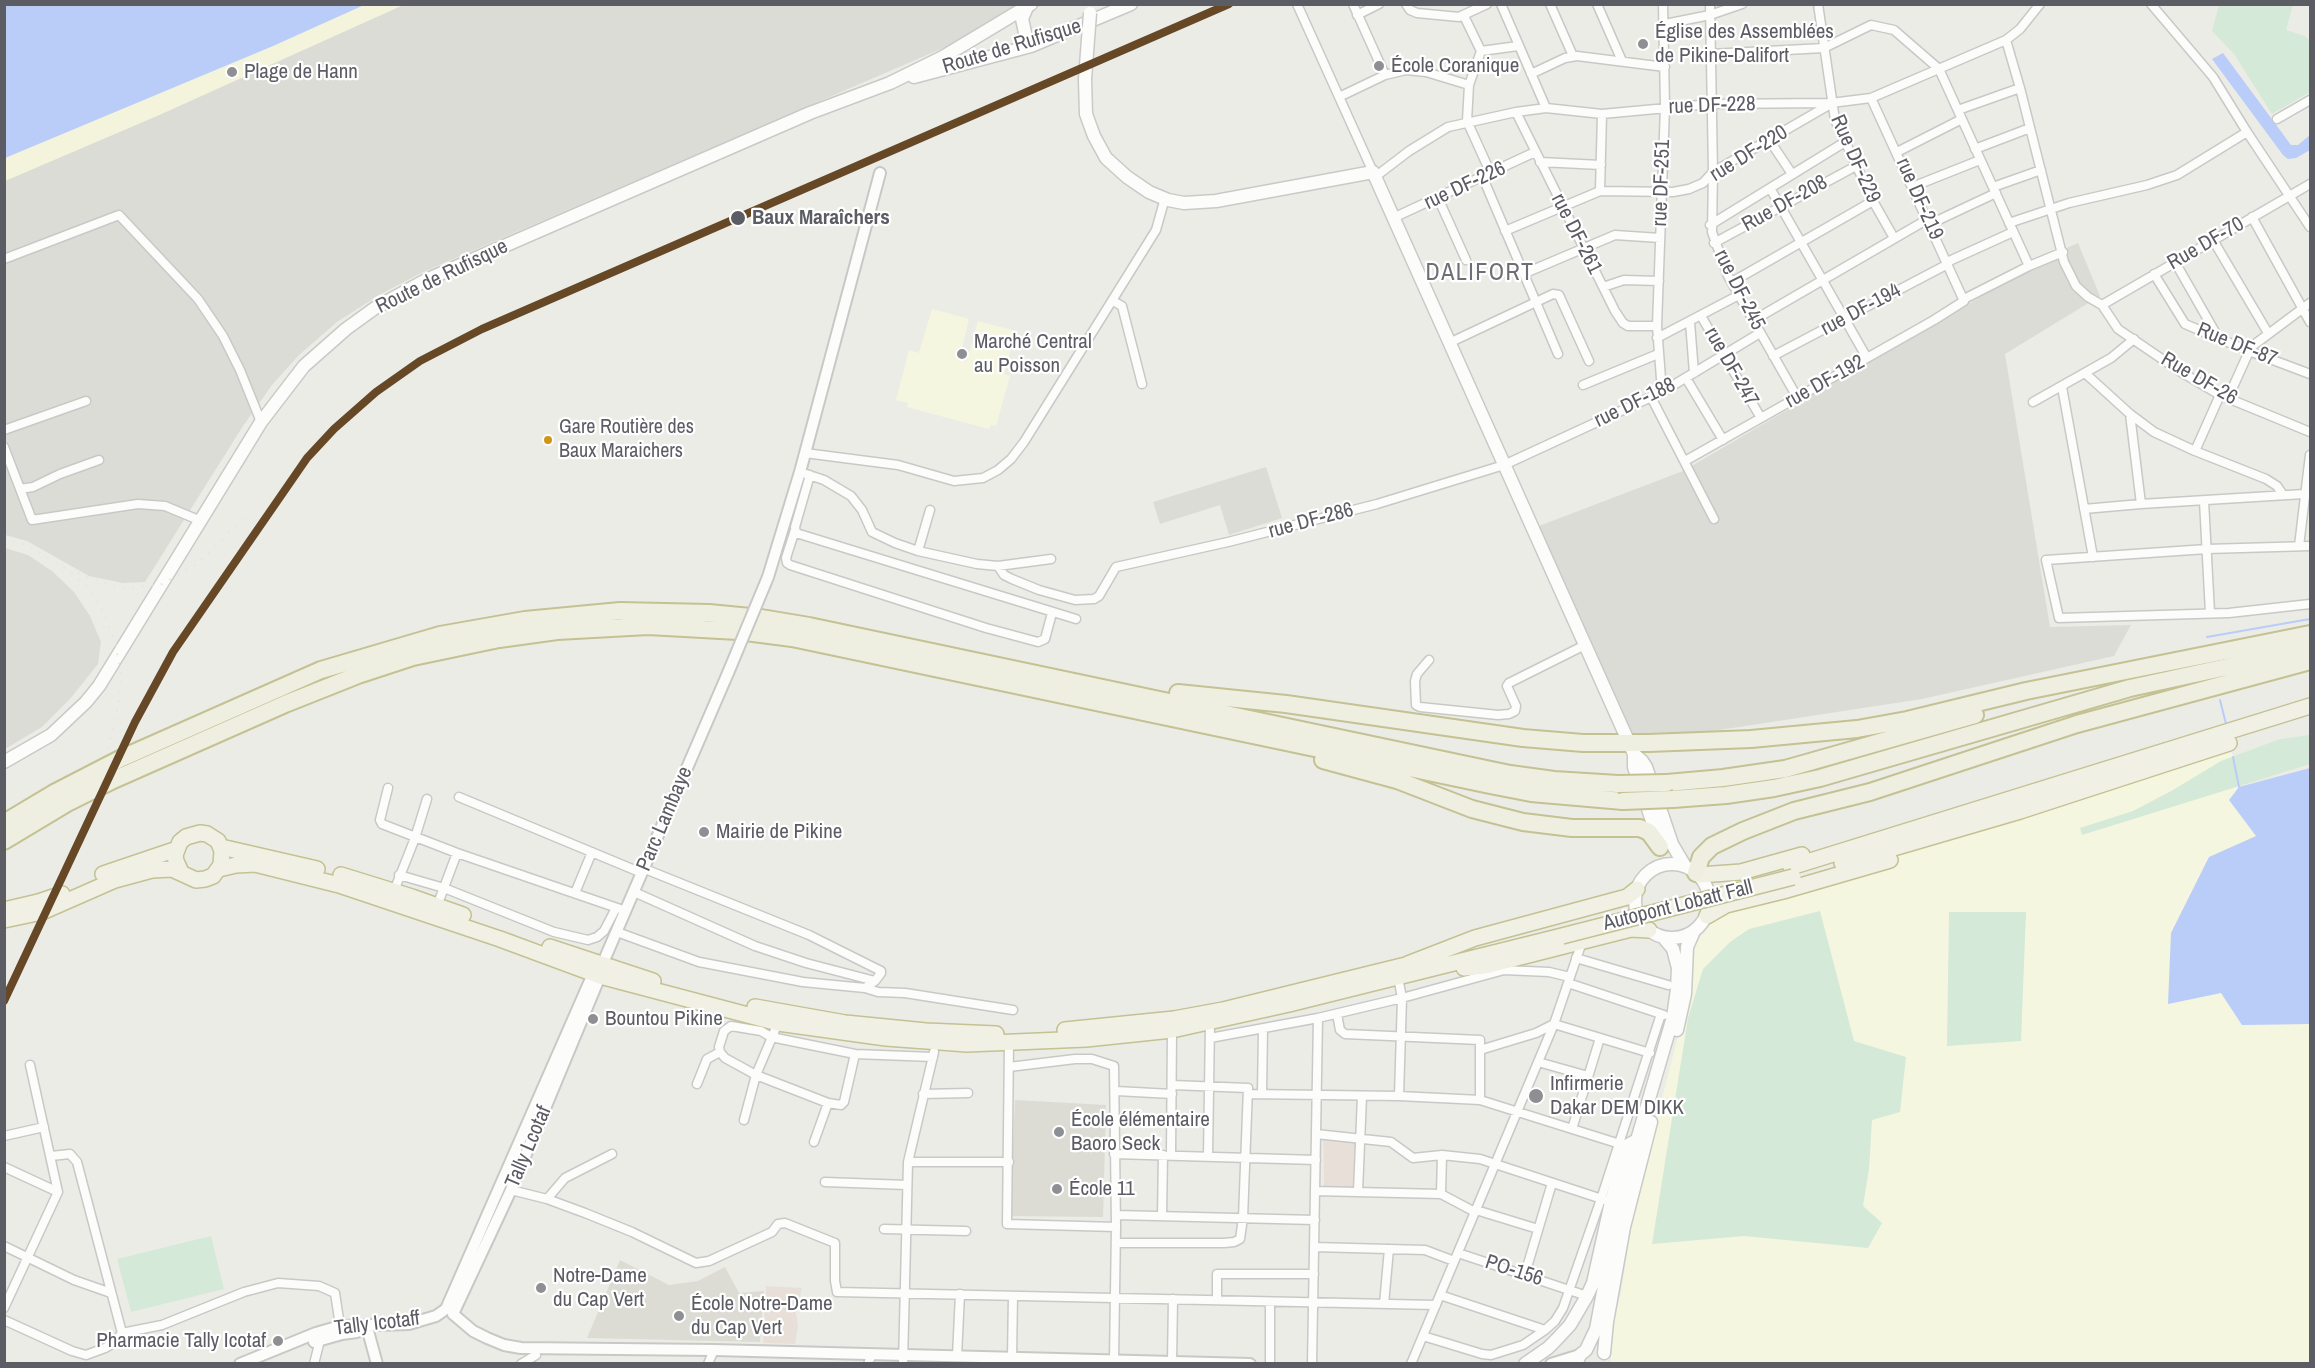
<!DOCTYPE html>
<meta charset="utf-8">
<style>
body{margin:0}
#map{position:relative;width:2315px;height:1368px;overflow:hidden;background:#ecece6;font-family:"Archivo Narrow",sans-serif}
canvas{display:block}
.frame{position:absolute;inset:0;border:6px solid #5c5d64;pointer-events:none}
</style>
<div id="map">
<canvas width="2315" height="1368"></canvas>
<div class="frame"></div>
</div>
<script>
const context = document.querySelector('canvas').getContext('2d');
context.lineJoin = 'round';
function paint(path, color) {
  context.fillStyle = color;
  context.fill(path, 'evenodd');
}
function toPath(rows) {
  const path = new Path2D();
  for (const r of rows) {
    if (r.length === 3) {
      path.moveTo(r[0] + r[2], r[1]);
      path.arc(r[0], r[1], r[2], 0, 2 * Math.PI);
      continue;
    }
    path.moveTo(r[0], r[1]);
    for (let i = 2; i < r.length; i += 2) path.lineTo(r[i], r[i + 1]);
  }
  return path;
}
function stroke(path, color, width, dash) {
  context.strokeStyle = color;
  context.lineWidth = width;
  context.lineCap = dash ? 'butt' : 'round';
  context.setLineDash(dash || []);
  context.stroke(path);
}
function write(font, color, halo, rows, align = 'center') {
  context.font = font + ' "Archivo Narrow",sans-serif';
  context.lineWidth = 4.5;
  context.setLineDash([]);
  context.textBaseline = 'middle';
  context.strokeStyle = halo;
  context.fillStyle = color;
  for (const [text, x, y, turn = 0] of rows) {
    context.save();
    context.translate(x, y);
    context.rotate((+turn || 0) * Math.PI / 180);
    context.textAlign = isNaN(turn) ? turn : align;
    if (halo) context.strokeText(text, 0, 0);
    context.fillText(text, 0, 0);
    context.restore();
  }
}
const commercial = toPath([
 [932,309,969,319,959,360,967,361,978,321,1016,331,1004,374,1010,376,996,426,991,425,989,429,907,407,908,403,896,400,909,350,919,353],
 [2232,752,2239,787,2229,800,2257,836,2168,1004,2221,993,2242,1025,2310,1024,2310,1363,1611,1364,1610,1332,1621,1293,1634,1207,1687,1001,1694,945,1717,917,1755,896]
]);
const industrial = toPath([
 [403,5,1043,5,421,273,379,295,337,322,299,355,272,385,243,426,145,582,123,583,89,576,27,541,5,535,4,181,159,115],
 [2078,243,2100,296,2005,354,2050,627,2131,625,2114,656,1922,699,1706,732,1634,737,1539,526,1683,471,1977,299,1978,287],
 [1266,467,1282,518,1229,535,1220,505,1160,524,1153,502],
 [5,548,28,555,52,571,74,592,90,616,101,642,98,664,70,699,42,727,5,749]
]);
const education = toPath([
 [1015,1100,1106,1105,1103,1217,1010,1216],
 [620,1260,669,1285,698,1281,725,1267,739,1293,764,1291,760,1342,587,1338]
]);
const medical = toPath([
 [1323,1134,1359,1137,1355,1189,1324,1189],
 [766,1286,802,1288,796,1313,798,1326,795,1344,763,1343]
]);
const green = toPath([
 [2219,5,2293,5,2286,30,2305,36,2310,41,2310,92,2272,114,2234,54,2212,31],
 [2310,735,2310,764,2082,835,2080,828,2133,811,2173,790,2221,761,2280,739],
 [1820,911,1854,1041,1906,1057,1900,1112,1872,1120,1869,1169,1863,1206,1882,1223,1868,1248,1744,1236,1652,1244,1688,1018,1703,969,1730,942,1749,929],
 [1949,912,2026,912,2021,1041,1947,1046],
 [211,1236,224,1289,131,1312,117,1259]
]);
const sand = toPath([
 [364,5,403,5,159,115,5,181,5,158,273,46]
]);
const water = toPath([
 [5,4,364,4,364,5,273,46,5,158],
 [2223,53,2291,145,2298,145,2310,135,2310,150,2296,158,2288,159,2283,155,2212,59],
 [2310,768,2310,1024,2242,1025,2221,993,2168,1004,2171,933,2209,857,2256,836,2229,800,2239,787]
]);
const stream = toPath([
 [2207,637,2310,619],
 [2220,700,2226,724],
 [2233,757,2239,787]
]);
const minor = toPath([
 [1297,4,1373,172],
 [1353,4,1385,75],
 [1406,4,1410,10,1417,13,1459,17,1487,4],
 [1501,4,1546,108],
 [1550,4,1573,56],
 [1597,4,1622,61],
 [1710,4,1713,172,1712,232,1728,276,1797,397],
 [1818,4,1835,120,1873,201,1894,238],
 [2151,4,2213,77,2247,132,2310,227],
 [1357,15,1379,4],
 [1464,16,1481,51,1469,85,1467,121,1491,174],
 [1665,24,1710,15,1742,4],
 [2006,40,2020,88,2064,262,2076,286,2088,297,2102,305,2118,329,2181,372,2220,395,2310,432],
 [1481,51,1518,46],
 [1710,54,1824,48,1871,25,1894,30,1939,69,2029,266],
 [1531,74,1565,58,1577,56,1665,67],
 [1339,97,1385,75,1406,70,1426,72,1469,85],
 [1958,110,2020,88],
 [1516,112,1615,311,1623,323,1628,326,1657,326],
 [2277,119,2310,100],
 [1770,141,1792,174],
 [1975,149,2030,128],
 [1897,152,1962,119],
 [1540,162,1601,165],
 [1375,177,1409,151,1448,127,1516,112,1546,108,1602,114,1710,104,1831,103,1871,98,2006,40,2020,29,2040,4],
 [1483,178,1558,354],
 [1912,187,1980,160],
 [1993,187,2041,170],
 [1770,188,1867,358],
 [1600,191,1602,114],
 [1438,198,1466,260],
 [2252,217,2310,322],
 [1393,218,1535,152],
 [2009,223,2069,203,2147,185,2177,175,2247,132],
 [1930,224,1996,193],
 [1710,225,1845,142],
 [1505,231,1600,191,1673,192,1689,189,1703,183,1713,172,1829,105],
 [2213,240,2268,333],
 [1714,243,1856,166],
 [4,259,119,215,198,299,223,336,240,370,261,422],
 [1947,262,2013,232],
 [2175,262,2219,339],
 [1523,274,1615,235,1660,238],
 [2154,274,2185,324,2249,351,2310,374],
 [1732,282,1873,201],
 [1603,287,1624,280,1659,281],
 [1964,299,2029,266,2063,252],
 [1113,301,1122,306,1142,384],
 [2102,305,2310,184],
 [1701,316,1761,418],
 [1754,320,1928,219],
 [1690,322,1694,373],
 [1657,338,1739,295],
 [1449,343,1553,294,1559,295,1589,361],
 [1773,356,1948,264],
 [2086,374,2130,414,2154,432,2195,451,2266,479,2277,486,2283,495],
 [1686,378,1723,440],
 [1583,385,1658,354],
 [2062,387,2093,557],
 [1662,392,1657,326,1665,107,1663,4],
 [1651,397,1714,519],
 [2228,398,2251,347,2310,303],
 [2033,402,2111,358,2134,339],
 [2130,414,2141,504],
 [4,430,86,401],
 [4,447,32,520,138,504,165,506,201,521],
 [2195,451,2220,395],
 [805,453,898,465,954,481,983,478,998,470,1011,459,1024,442,1156,230,1165,198],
 [1685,461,1934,320,1964,301,1871,98],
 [806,474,824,480,851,496,862,510,872,532,895,543,918,551,977,564,998,566,1051,559],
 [810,475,795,527,796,533,1076,619],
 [20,489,33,487,60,474,99,460],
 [2204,501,2210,613],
 [2084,509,2141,504,2304,494],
 [795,530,786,558,787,563,790,565,986,628,1038,642,1045,639,1052,613],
 [2299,546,2310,455],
 [2310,546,2207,549,2046,560,2059,618,2229,613,2310,604],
 [918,551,930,510],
 [998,566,1004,575,1012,579,1039,590,1075,600,1094,599,1099,596,1116,567,1228,542,1377,504,1504,465,1662,392,1760,333],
 [1429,660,1417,674,1415,681,1416,705,1420,707,1498,715,1509,714,1515,711,1516,706,1507,686,1509,683,1585,645],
 [388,788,380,820,382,824,457,853,626,911],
 [459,797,642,873],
 [399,875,444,888,554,932,588,940,597,937,604,931,616,908],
 [394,891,415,838,427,799],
 [634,892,755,946,806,963,875,981,881,973,881,971,809,935,645,869],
 [575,893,592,852],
 [437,906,457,853],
 [617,932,699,962,803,982,865,988,875,981],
 [1576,958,1668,985],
 [1398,977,1402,998,1399,1096],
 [1568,983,1664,1015],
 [865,988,878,992,905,993,1013,1010],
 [1337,1014,1340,1030,1345,1034,1480,1040,1480,1100],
 [1210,1038,1318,1018,1402,998,1504,970,1549,972,1570,977],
 [1009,1042,1007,1224,1116,1227],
 [1480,1050,1536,1033,1554,1024,1650,1053],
 [855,1054,844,1102,841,1105,828,1103,756,1075,725,1058,720,1052,719,1047,724,1031,731,1026,761,1031,771,1037,855,1054,933,1057],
 [1538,1062,1588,1076],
 [1009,1067,1075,1059,1092,1059,1114,1066,1116,1227,1114,1360],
 [697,1084,707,1059,720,1052],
 [1116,1091,1172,1094],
 [1262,1093,1263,1029],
 [923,1094,968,1093],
 [1249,1094,1399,1096,1480,1100,1623,1145],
 [744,1120,756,1075,778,1023],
 [1572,1129,1600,1038],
 [1316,1134,1391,1142,1413,1158,1442,1155,1480,1159,1605,1200],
 [4,1136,44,1127],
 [814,1142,828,1103],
 [1114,1154,1316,1160],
 [1171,1155,1172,1030],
 [1208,1156,1210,1023],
 [908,1162,1009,1162],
 [4,1167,58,1192],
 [825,1182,907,1185],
 [511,1190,547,1199,585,1213,632,1232,696,1263,709,1261,759,1238,772,1232,778,1224,785,1223,835,1243,835,1281,837,1292,1436,1305],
 [1315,1191,1441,1194,1475,1212],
 [1358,1192,1362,1096],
 [1441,1194,1442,1155],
 [547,1199,565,1178,612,1154],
 [1476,1210,1538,1229],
 [1116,1215,1315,1220],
 [1162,1216,1163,1155],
 [884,1229,966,1231],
 [1116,1243,1224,1243,1234,1242,1240,1239,1243,1218,1248,1088,1172,1085],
 [4,1246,74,1280,111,1293],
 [1314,1247,1425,1250,1454,1261],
 [1458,1253,1587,1296],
 [1525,1274,1552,1183],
 [1440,1295,1545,1330],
 [1217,1300,1217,1274,1314,1274],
 [1270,1302,1270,1364],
 [1384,1304,1389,1249],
 [4,1308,58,1192,30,1065],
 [4,1320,72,1351,86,1355,105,1348,115,1342,122,1333,77,1162,70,1154,51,1156],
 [122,1333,162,1325,244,1292,278,1283,319,1286,335,1293,340,1326],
 [1423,1336,1482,1354,1491,1355,1523,1345,1545,1330,1555,1321,1563,1308,1601,1199,1661,1014],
 [957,1356,960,1294],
 [1012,1357,1013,1296],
 [1172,1362,1173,1299],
 [314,1364,320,1340],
 [521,1364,536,1355],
 [708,1364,714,1350],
 [868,1364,872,1354],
 [903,1364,908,1162,934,1052],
 [1312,1364,1318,1018],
 [1411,1364,1554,1024,1582,942]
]);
const tertiary = toPath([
 [768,577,800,472,880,173],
 [602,965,728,673],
 [453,1314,473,1331,487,1338,504,1345,521,1348,714,1350,1250,1364],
 [453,1314,511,1190,600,976],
 [368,1331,377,1364],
 [314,1342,342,1334,357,1332],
 [240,1364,316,1333,340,1326,409,1324,436,1316,446,1309,593,974],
 [1551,1364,1580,1355]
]);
const secondary = toPath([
 [1027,7,1022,19,1026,37,1031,46],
 [914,77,1031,46,1131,4],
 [1085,79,1086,114,1094,136,1106,158,1127,177,1149,192,1168,200,1184,203,1216,201,1373,172,1634,754,1642,761,1646,767,1672,844,1685,866],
 [1634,754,1634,767,1659,842],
 [4,762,51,735,86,702,99,686,261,422,304,366,346,329,375,308,426,280,810,113,890,83,943,57,1031,4],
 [1672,901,37],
 [1677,1030,1685,994,1687,947,1694,931],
 [1604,1353,1607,1322,1624,1227,1651,1122],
 [1525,1364,1548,1348,1556,1340,1570,1325,1587,1296,1593,1283,1611,1202,1626,1146,1637,1140],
 [1576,1364,1580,1355,1586,1350,1596,1329,1616,1223,1637,1140,1673,1017,1677,989,1678,968,1673,949,1663,937]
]);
const trunk = toPath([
 [221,847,317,869],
 [1842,863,2020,811,2229,743],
 [1791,867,2310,706],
 [219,869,236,865,255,864,339,885,500,939,600,976,778,1023,886,1038,967,1044,1086,1039,1172,1030,1289,1004,1562,936],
 [103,874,177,849],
 [341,875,412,897,463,915],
 [1700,875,1741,872,1802,855],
 [4,910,38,902,62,894],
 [1707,916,1726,905,1783,891,1890,860],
 [4,920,42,912,115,880,152,870,172,869,196,880,205,879,213,876,221,865,222,851,218,841,207,834,200,833,186,837,180,842,175,855,176,861,181,872],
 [550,947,653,981],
 [1408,964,1475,938,1627,897,1637,889],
 [1464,968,1485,966,1631,929,1649,930],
 [755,1007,845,1023,926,1031,996,1034],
 [1065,1030,1174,1019,1223,1010,1414,963]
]);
const motorway = toPath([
 [1178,693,1286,704,1523,738,1583,743,1649,743,1751,739,1857,729,1907,720,2026,691,2310,634],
 [1323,760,1397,780,1472,809,1523,822,1572,828,1640,828,1649,832,1660,847],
 [1667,783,1723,778,1785,769,1975,715],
 [1673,799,1726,795,1774,788,1820,778,2130,688,2310,649],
 [4,823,54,793,122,758,321,670,440,635,525,620,620,611,709,613,761,618,809,626,1510,774,1554,780,1618,784],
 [4,841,69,802,111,781,285,704,358,675,413,657,499,639,557,631,648,626,738,631,792,638,1490,785,1531,793,1623,801],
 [1696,873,1701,857,1712,846,1743,831,1794,811,1870,792,2077,724,2310,661]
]);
const rail = toPath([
 [4,539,27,545,67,569,86,586,103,612,115,642,121,675,119,702,108,748],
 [78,573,114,586,129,588,162,584,197,564,245,517]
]);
const tertiaryBridge = toPath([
 [728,673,768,577]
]);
const secondaryBridge = toPath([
 [1085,79,1090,13]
]);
const trunkBridge = toPath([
 [1562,936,1793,877]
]);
const motorwayBridge = toPath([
 [1618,784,1667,783],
 [1623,801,1673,799]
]);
const rail1 = toPath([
 [4,1001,135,722,173,652,307,458,334,429,376,392,420,361,482,329,1229,4]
]);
const markers = [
 [1643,44,6,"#8e8f92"],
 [1379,66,6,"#8e8f92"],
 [232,72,6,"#8e8f92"],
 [738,218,8,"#5c5d64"],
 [962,354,6,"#8e8f92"],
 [548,440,5,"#d09419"],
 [704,832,6,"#8e8f92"],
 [593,1019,6,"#8e8f92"],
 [1536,1096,8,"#8e8f92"],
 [1059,1132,6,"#8e8f92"],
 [1057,1189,6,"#8e8f92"],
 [541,1288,6,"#8e8f92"],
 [679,1316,6,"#8e8f92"],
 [278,1341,6,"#8e8f92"]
];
const busNames = [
 ["Gare Routière des",559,428],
 ["Baux Maraichers",559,452]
];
const poiNames = [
 ["Église des Assemblées",1655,32],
 ["de Pikine-Dalifort",1655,56],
 ["École Coranique",1391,66],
 ["Plage de Hann",244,72],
 ["Marché Central",974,342],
 ["au Poisson",974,366],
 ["Mairie de Pikine",716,832],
 ["Bountou Pikine",605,1019],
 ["Infirmerie",1550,1084],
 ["Dakar DEM DIKK",1550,1108],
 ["École élémentaire",1071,1120],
 ["Baoro Seck",1071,1144],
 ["École 11",1069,1189],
 ["Notre-Dame",553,1276],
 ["du Cap Vert",553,1300],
 ["École Notre-Dame",691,1304],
 ["du Cap Vert",691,1328],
 ["Pharmacie Tally Icotaf",266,1341,"right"]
];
const streetNames = [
 ["Route de Rufisque",1012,47,-17],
 ["rue DF-228",1712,106,-2],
 ["rue DF-220",1749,154,-32],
 ["Rue DF-229",1855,159,66],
 ["rue DF-251",1662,183,-88],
 ["rue DF-226",1465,186,-25],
 ["rue DF-219",1919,199,66],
 ["Rue DF-208",1785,204,-29],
 ["rue DF-261",1576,234,63],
 ["Rue DF-70",2206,244,-30],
 ["Route de Rufisque",442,277,-26],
 ["rue DF-245",1739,290,63],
 ["rue DF-194",1861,310,-28],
 ["Rue DF-87",2237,345,22],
 ["rue DF-247",1731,367,60],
 ["Rue DF-26",2199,379,30],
 ["rue DF-192",1825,382,-29],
 ["rue DF-188",1635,403,-26],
 ["rue DF-286",1311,521,-15],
 ["Parc Lambaye",665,819,-67],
 ["Autopont Lobatt Fall",1678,906,-14],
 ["Tally Lcotaf",529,1147,-67],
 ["PO-156",1514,1271,18],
 ["Tally Icotaff",377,1324,-7]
];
const stopNames = [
 ["Baux Maraîchers",752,218]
];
const quarterNames = [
 ["DALIFORT",1480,274]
];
paint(commercial, '#f5f6df');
paint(industrial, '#dcdcd6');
paint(education, '#dcdcd4');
paint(medical, '#e8dfd9');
paint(green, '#d4e9d7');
paint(sand, '#f4f4dc');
paint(water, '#b9cdf8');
stroke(stream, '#b9cdf8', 2);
stroke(minor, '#c8c9c7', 11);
stroke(tertiary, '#c8c9c7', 14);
stroke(secondary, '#c9c9c8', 15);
stroke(trunk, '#c4c193', 18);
stroke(motorway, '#c4c193', 20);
stroke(minor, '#fcfcfb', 8);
stroke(tertiary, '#fcfcfb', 10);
stroke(secondary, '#fcfcfb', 12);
stroke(trunk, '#f0f1e4', 15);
stroke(motorway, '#efefe1', 16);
stroke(rail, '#e4e4e3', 2, [1.5, 8]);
stroke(tertiaryBridge, '#c8c9c7', 14, []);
stroke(secondaryBridge, '#c9c9c8', 15, []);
stroke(trunkBridge, '#c4c193', 18, []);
stroke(motorwayBridge, '#c4c193', 20, []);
stroke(tertiaryBridge, '#fcfcfb', 10);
stroke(secondaryBridge, '#fcfcfb', 12);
stroke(trunkBridge, '#f0f1e4', 15);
stroke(motorwayBridge, '#efefe1', 16);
stroke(rail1, '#664827', 8);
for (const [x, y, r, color] of markers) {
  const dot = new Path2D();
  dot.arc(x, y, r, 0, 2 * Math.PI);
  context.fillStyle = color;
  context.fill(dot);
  stroke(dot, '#fff', 2);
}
write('20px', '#5c5d64', '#fff', busNames, 'left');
write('21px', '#5c5d64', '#fff', poiNames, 'left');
write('21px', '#5c5d64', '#fff', streetNames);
write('bold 21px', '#5c5d64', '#fff', stopNames, 'left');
context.letterSpacing = '1.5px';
write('24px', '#6d6f76', '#fff', quarterNames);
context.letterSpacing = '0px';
</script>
